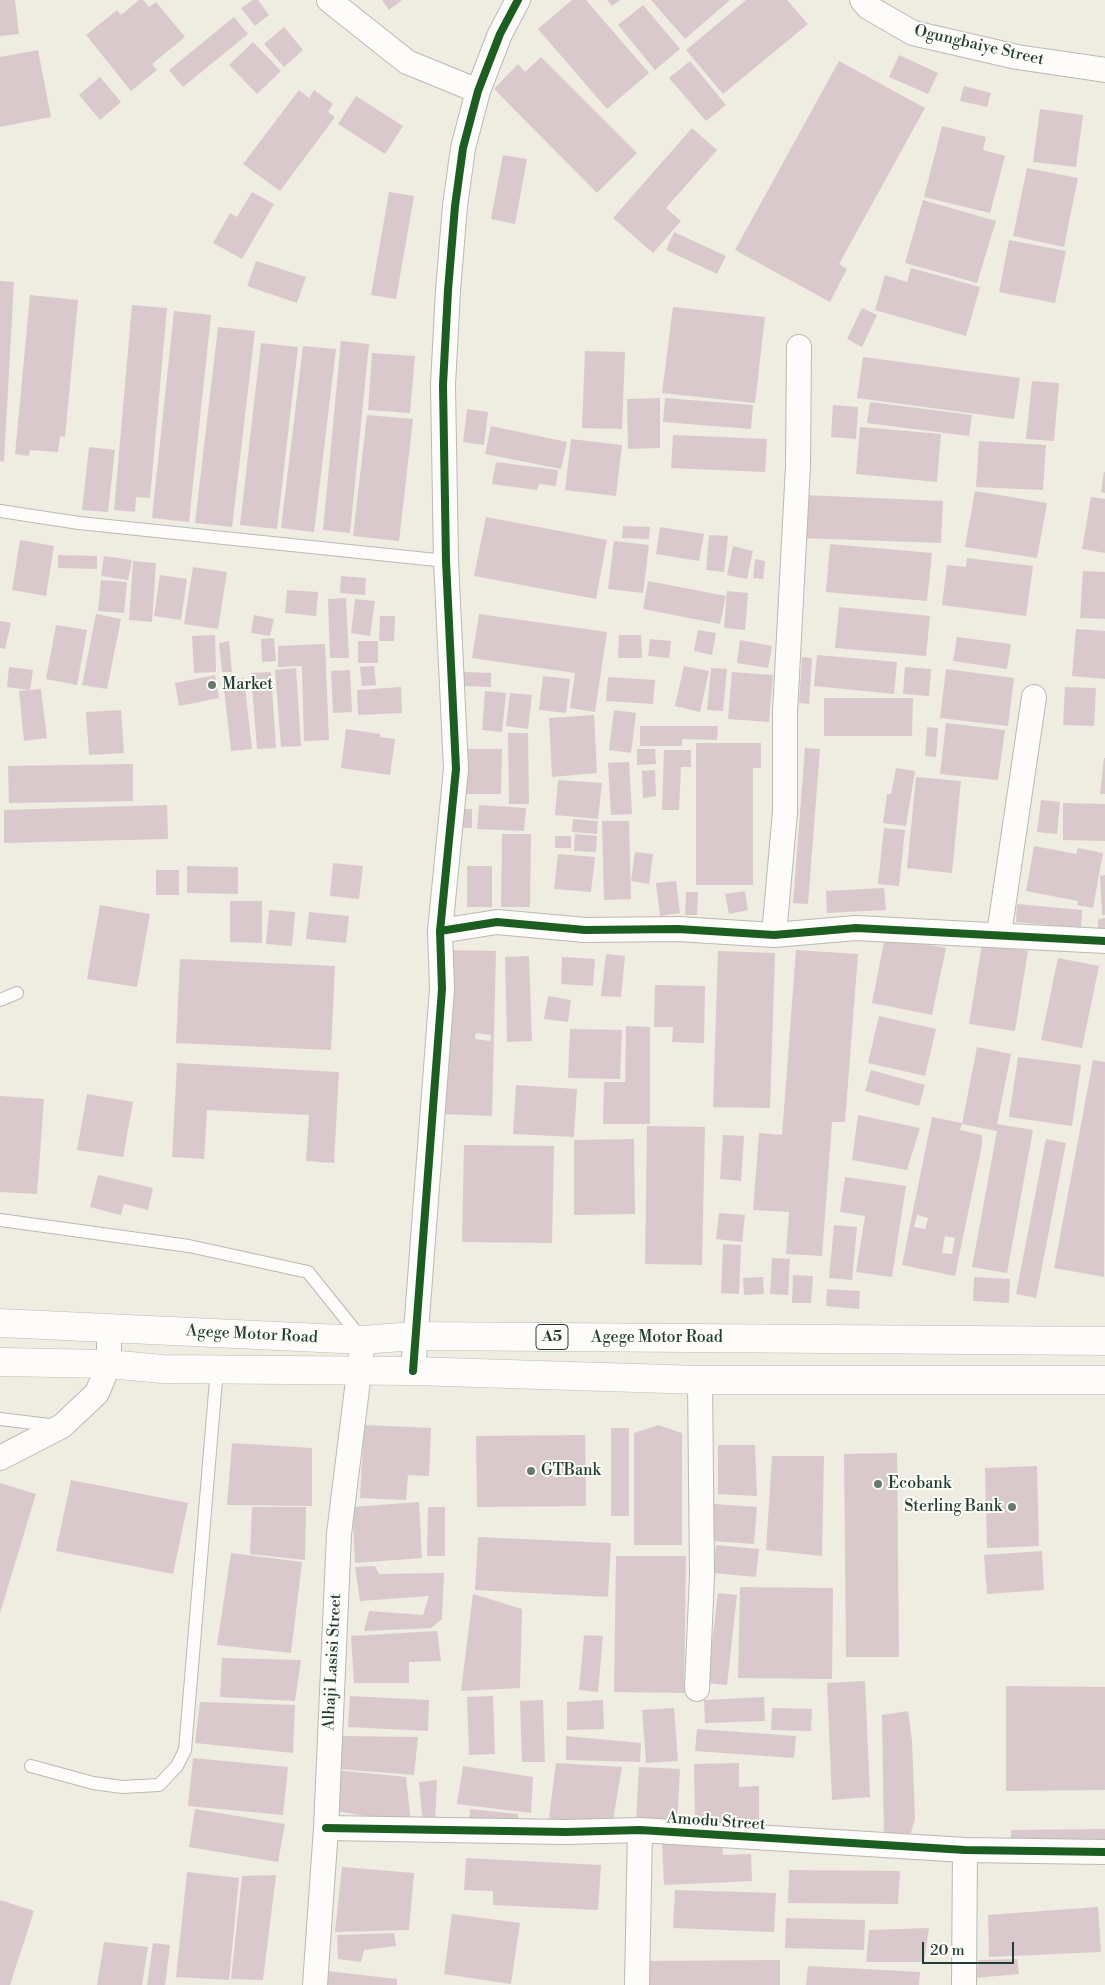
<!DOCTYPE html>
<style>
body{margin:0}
#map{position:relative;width:1105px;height:1985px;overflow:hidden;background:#efece1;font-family:"Libre Bodoni",serif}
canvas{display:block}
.scale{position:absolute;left:922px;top:1942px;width:92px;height:22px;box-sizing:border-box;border:2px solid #1f3d34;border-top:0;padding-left:6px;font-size:15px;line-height:18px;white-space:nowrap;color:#1f3d34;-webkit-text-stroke:4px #fdfcf7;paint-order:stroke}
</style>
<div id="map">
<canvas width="1105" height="1985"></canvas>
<div class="scale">20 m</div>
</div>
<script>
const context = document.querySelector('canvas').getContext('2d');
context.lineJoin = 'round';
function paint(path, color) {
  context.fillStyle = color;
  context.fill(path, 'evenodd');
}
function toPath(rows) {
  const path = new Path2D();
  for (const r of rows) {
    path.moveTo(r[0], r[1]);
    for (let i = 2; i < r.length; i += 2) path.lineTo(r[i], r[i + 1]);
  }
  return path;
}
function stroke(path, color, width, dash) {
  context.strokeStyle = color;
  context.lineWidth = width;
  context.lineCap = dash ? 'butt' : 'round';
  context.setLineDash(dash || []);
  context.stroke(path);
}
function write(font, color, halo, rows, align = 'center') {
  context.font = font + ' "Libre Bodoni",serif';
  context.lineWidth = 4;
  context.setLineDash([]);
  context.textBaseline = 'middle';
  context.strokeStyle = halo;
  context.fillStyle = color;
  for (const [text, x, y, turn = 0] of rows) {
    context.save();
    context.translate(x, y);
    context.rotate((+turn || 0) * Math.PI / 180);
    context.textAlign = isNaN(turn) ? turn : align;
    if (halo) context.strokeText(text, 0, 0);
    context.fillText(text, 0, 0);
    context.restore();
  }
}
const building = toPath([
 [0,0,15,0,19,34,0,36],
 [139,0,143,0,149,7,156,2,185,37,152,64,157,70,131,91,86,35,117,10,121,15],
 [253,0,258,0,269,15,255,26,241,8],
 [382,0,402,0,389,10],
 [572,0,586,0,649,73,607,109,538,29],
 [607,0,620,0,612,6],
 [651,0,730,0,685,39],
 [746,0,787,0,808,24,723,94,686,50],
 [643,5,680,49,655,70,618,25],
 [234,17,248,34,183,87,169,70],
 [284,27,303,50,284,67,264,44],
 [253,42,281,71,257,94,229,65],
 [38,50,51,117,0,127,0,57],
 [899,55,938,73,928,94,889,77],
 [541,57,637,153,597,193,494,89,518,64,525,72],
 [690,61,726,105,706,121,669,78],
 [839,61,925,108,839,264,847,269,830,302,735,250],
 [100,77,121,102,100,120,79,95],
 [964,86,991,93,987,107,960,101],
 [299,90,309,98,314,90,333,104,328,112,335,117,280,191,243,164],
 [356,96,403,126,385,154,338,124],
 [1040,109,1083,115,1076,167,1033,162],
 [942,126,986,137,983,150,1005,156,990,213,924,197],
 [692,128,717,150,666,208,681,221,653,253,613,218],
 [503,155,527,159,515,224,491,219],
 [1027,168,1078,178,1064,247,1013,236],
 [252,192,274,204,242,259,213,243,230,213,237,217],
 [389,192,414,196,396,299,371,295],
 [923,200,996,221,977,283,905,263],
 [674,232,726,256,717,274,666,250],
 [1009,240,1066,251,1055,303,999,292],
 [256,261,306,277,297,303,247,286],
 [911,268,980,287,966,336,875,310,885,275,907,282],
 [0,281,14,282,4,462,0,461],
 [30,295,78,300,65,437,60,436,58,452,30,450,29,456,15,454],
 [132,305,167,308,150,498,136,497,135,512,114,510],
 [673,307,765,317,755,403,662,393],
 [862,308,877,315,862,347,847,339],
 [174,311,211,315,189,522,152,518],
 [218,327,255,331,232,527,195,523],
 [341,341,369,344,350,533,323,530],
 [261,343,298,347,277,529,240,525],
 [303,346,336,349,314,532,281,528],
 [585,351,625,352,622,429,582,428],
 [372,353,415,356,410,413,368,410],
 [863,357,1020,378,1014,419,857,398],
 [1032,381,1059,383,1054,441,1026,439],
 [660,398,660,448,628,449,627,399],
 [665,398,753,405,751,429,663,422],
 [870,402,972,415,969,436,867,423],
 [833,405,858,407,856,439,831,437],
 [467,409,488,412,484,445,463,442],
 [367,415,413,419,399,541,353,536],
 [491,426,567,442,561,469,485,454],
 [860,427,941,434,937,482,856,474],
 [673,435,767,439,765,472,671,468],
 [571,439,622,445,616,496,565,490],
 [979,441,1046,445,1043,490,976,487],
 [89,447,115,450,108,512,82,510],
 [496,462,558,470,556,486,539,484,537,490,492,484],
 [1104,472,1105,472,1105,493,1101,492],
 [975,491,1047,503,1037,558,965,547],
 [805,495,943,501,941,543,803,538],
 [1091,497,1105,499,1105,553,1082,549],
 [486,517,607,540,596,599,474,576],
 [623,526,650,527,649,539,622,538],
 [660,527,704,534,699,561,656,554],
 [709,535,728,536,724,572,706,570],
 [20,540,54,546,46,596,12,590],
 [614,541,649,545,643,593,608,589],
 [830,544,932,553,927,601,826,592],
 [733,546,753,551,747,579,727,575],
 [58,555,97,556,97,569,58,568],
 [104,556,132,560,128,580,101,576],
 [967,558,1033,566,1026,616,942,605,947,565,966,567],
 [755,559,765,561,763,579,753,578],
 [133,561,156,563,152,622,129,620],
 [193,567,227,572,218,629,184,624],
 [1083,571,1105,572,1105,619,1080,618],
 [160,575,187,579,181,620,154,616],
 [341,576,366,578,365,595,340,593],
 [101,580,127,582,124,613,98,611],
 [648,581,726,596,720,624,643,609],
 [287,590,318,592,316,616,285,613],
 [727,591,748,593,745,630,724,628],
 [346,598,349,658,330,658,328,599],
 [355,599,375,601,370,636,351,633],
 [839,607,930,616,926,656,835,648],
 [96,614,121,619,107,689,82,685],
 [479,614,607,632,595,712,570,708,575,673,472,658],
 [254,615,274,619,270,636,251,633],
 [380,616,395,616,394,641,379,641],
 [0,621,11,623,5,649,0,648],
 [56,625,87,630,77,685,46,679],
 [1076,629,1105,631,1105,679,1072,676],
 [698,630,716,633,712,655,694,651],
 [215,635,216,672,194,673,192,636],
 [619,635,641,635,642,658,618,658],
 [957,637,1011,644,1007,669,953,661],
 [274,638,276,661,262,662,261,639],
 [650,639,671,641,669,658,648,656],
 [740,640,772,646,768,668,737,663],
 [229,641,232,672,222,672,219,643],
 [358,641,378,641,378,663,358,663],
 [325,644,329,740,304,741,302,666,278,667,278,646],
 [817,655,897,662,894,694,814,686],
 [802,657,812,658,809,704,799,703],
 [374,666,376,685,362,686,360,667],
 [684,666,709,671,700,712,675,706],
 [9,667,33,670,30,690,41,689,47,738,24,741,19,691,29,690,7,687],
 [905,667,931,669,929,696,903,694],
 [296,668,301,746,281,747,275,670],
 [711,668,727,669,723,711,707,710],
 [946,669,1014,678,1008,726,940,718],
 [350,670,352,712,333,713,331,671],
 [271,672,276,748,257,749,251,673],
 [464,672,491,673,491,687,464,686],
 [732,672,773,675,769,722,728,719],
 [215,675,219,698,179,706,175,683],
 [543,676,570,679,566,713,539,710],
 [608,677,655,680,653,704,606,701],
 [244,678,252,749,231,751,223,681],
 [401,687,402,713,358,715,357,690],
 [1065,687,1096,688,1094,726,1063,725],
 [485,691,506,693,502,732,482,730],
 [510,693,532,695,528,729,506,726],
 [824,698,913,698,912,736,824,736],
 [121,710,124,753,89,755,86,712],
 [614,710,636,713,631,753,609,750],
 [594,715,597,773,552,777,549,718],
 [946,723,1005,730,998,780,940,774],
 [640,726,718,726,717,740,682,739,682,746,640,746],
 [927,727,938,728,936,757,925,756],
 [346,729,380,734,380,737,395,739,390,775,341,768],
 [508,733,528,733,529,804,509,804],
 [696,743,761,743,761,768,753,768,753,885,696,885],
 [805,748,820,749,808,904,793,903],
 [467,749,502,749,501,794,466,794],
 [637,749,655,749,656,764,637,765],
 [664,750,691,750,691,767,681,767,679,810,662,810],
 [1104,758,1105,758,1105,794,1100,794],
 [629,762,632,814,611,815,608,763],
 [133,764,133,801,9,803,8,766],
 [896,768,915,771,906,826,883,823,887,794,891,794],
 [655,770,656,796,643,798,642,771],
 [916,777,961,781,952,873,907,868],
 [558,780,602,783,598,819,555,815],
 [1041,800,1060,802,1057,834,1037,832],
 [1063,803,1105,804,1105,841,1063,840],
 [167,805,168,839,4,843,4,810],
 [479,805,526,808,524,831,477,829],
 [456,809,472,809,472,828,455,828],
 [573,819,598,821,597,834,572,832],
 [602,821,629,821,631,899,604,900],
 [884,828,905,830,899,886,878,884],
 [502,834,531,834,530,907,501,907],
 [575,834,597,836,596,852,574,851],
 [555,836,571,836,571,848,555,848],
 [1034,846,1076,854,1078,848,1103,853,1093,908,1077,905,1078,901,1026,891],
 [635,852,653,854,649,884,631,881],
 [558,854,595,857,591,892,554,889],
 [333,863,363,866,359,899,330,896],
 [187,866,238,867,238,894,187,893],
 [467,866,492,866,492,907,467,907],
 [156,870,179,870,179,895,156,895],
 [1105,875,1105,915,1102,915,1100,876],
 [676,881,680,913,660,916,656,883],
 [884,888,886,910,827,913,826,891],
 [745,891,748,910,729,914,725,894],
 [686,892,698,892,697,915,685,915],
 [230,901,262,901,262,943,230,942],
 [1017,904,1082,910,1081,928,1016,922],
 [100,905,150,914,137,987,87,979],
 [269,910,295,912,292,946,266,944],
 [309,912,349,916,346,943,306,939],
 [1105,918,1105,930,1098,930,1098,919],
 [885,937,946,948,932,1015,872,1003],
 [982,944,1028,951,1015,1031,969,1024],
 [445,950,496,951,492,1116,441,1114],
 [476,1033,491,1035,490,1041,475,1039],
 [796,950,858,954,845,1122,832,1122,822,1256,786,1254,789,1212,753,1210,759,1133,782,1135],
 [718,951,775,953,770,1108,713,1107],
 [606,954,625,956,621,997,601,996],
 [529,956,532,1041,507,1042,505,957],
 [562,957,595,959,593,986,561,984],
 [1058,958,1099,966,1082,1048,1041,1040],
 [180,959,335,966,331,1050,176,1043],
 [655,985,705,986,704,1043,672,1042,673,1027,654,1027],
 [548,996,571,1000,568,1022,544,1019],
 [879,1016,936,1029,925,1076,868,1063],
 [626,1026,650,1027,650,1124,603,1124,604,1082,625,1082],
 [570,1029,622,1030,620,1079,568,1078],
 [977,1047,1011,1054,997,1124,1033,1130,1007,1273,972,1267,997,1131,962,1124],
 [1018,1057,1081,1065,1072,1126,1009,1117],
 [1093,1060,1105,1062,1104,1277,1054,1268],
 [177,1063,339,1072,334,1163,306,1161,309,1115,207,1110,204,1159,172,1157],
 [871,1070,925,1085,919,1106,865,1091],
 [516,1085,577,1089,574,1137,513,1134],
 [87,1094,133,1102,123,1157,77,1150],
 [0,1096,44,1099,37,1194,0,1192],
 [858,1115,920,1128,907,1170,852,1160],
 [932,1117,962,1123,960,1130,982,1135,982,1145,955,1276,902,1265],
 [917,1215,928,1218,925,1229,914,1227],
 [945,1236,955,1238,952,1254,942,1253],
 [647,1126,705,1127,702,1265,645,1264],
 [723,1135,744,1136,741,1181,720,1179],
 [634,1139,635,1214,574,1215,574,1140],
 [1046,1139,1066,1143,1036,1298,1016,1294],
 [464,1145,554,1146,552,1243,462,1242],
 [98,1175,153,1188,148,1210,124,1204,121,1215,90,1207],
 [845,1177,906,1186,892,1277,856,1272,865,1216,840,1212],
 [719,1213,745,1215,742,1242,716,1239],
 [834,1225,857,1227,852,1280,829,1278],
 [723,1244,741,1245,739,1294,721,1293],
 [772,1258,790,1259,788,1295,770,1294],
 [793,1275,813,1276,811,1303,792,1303],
 [763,1277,764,1294,744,1295,743,1278],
 [974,1277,1010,1279,1009,1303,973,1301],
 [827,1289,860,1291,859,1309,826,1306],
 [364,1425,431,1428,429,1476,408,1475,406,1500,360,1498],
 [658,1425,682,1433,682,1545,634,1545,634,1433],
 [611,1428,629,1428,629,1516,611,1516],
 [585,1435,586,1506,477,1507,476,1436],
 [232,1443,312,1448,312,1506,227,1505],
 [718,1445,755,1445,757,1496,718,1494],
 [897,1453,899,1657,846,1657,844,1454],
 [772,1456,824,1456,822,1556,766,1550],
 [1037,1466,1039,1546,987,1548,985,1468],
 [71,1480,188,1503,173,1574,56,1551],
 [0,1483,36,1494,0,1613],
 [419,1502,422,1558,355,1563,352,1507],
 [714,1504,757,1507,754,1544,712,1541],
 [252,1507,306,1507,305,1560,250,1554],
 [428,1507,445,1507,445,1556,427,1556],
 [478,1537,611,1543,608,1597,475,1590],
 [716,1545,759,1549,756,1577,713,1573],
 [1042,1551,1044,1590,987,1594,984,1555],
 [231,1553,302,1562,291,1653,217,1645],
 [616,1556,686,1556,684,1693,614,1692],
 [375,1566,379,1574,444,1573,442,1619,431,1628,364,1631,369,1611,423,1615,429,1596,360,1601,355,1567],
 [740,1587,833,1588,832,1679,738,1678],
 [718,1593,737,1595,727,1685,707,1683],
 [473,1594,522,1609,520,1688,461,1691],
 [437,1631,441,1661,409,1662,409,1683,354,1683,351,1636],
 [584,1635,603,1636,598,1692,579,1690],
 [222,1658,301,1660,295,1701,220,1697],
 [865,1681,870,1797,832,1800,827,1683],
 [1006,1686,1105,1687,1105,1790,1006,1791],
 [350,1696,429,1700,428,1731,348,1727],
 [493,1696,495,1754,469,1755,467,1697],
 [764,1697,765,1721,705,1723,704,1700],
 [543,1700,545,1762,522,1762,520,1701],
 [603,1700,604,1729,567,1730,567,1702],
 [200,1702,295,1705,293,1753,195,1743],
 [674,1708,678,1761,646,1763,642,1710],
 [772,1708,812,1709,811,1731,771,1730],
 [908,1711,912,1741,915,1819,908,1843,884,1841,882,1715],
 [697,1729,796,1736,794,1758,695,1751],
 [343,1736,418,1737,414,1775,339,1769],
 [566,1736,641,1743,640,1762,566,1760],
 [193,1758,288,1767,283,1815,188,1806],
 [556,1763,622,1767,612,1826,548,1825],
 [739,1763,739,1787,759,1786,759,1825,695,1826,694,1764],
 [463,1766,533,1777,531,1813,457,1804],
 [639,1767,680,1769,677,1824,636,1822],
 [335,1770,406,1777,411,1824,336,1811],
 [437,1780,435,1824,423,1824,419,1782],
 [195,1809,285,1824,278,1862,189,1847],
 [470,1809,518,1814,518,1826,469,1824],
 [1105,1829,1105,1845,1011,1845,1011,1830],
 [722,1839,723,1855,751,1854,752,1881,664,1885,662,1842],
 [466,1858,601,1865,598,1910,493,1905,493,1891,464,1890],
 [342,1867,414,1873,409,1930,335,1932],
 [789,1870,900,1871,898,1904,788,1903],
 [187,1872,239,1878,229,1980,176,1977],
 [276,1875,263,1980,231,1979,242,1876],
 [675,1890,776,1893,774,1932,673,1928],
 [0,1900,34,1911,10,1985,0,1985],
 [1098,1907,1101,1952,989,1957,988,1915],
 [452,1914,520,1923,511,1984,444,1974],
 [786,1918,865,1920,864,1950,785,1948],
 [929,1928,924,1962,866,1962,869,1930],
 [394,1933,396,1946,364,1950,361,1962,338,1959,337,1935],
 [104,1942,148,1947,142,1985,97,1985],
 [153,1943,170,1945,165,1985,147,1985],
 [1017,1959,1019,1974,975,1978,979,1960],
 [780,1960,780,1985,641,1985,641,1961],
 [808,1966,920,1972,919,1985,806,1985],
 [327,1971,397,1979,397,1985,324,1985]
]);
const lane = toPath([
 [0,511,79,523,446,561],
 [0,1000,17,993],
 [0,1220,189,1246,308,1272,361,1338],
 [0,1419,57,1426],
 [31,1766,93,1783,122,1787,159,1785,177,1766,185,1750,217,1368]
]);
const street = toPath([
 [329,0,407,62,478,91],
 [862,0,868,7,913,33,1017,57,1105,70],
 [440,931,497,922,585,930,678,929,774,935,856,928,1105,941],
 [999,934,1034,697],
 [774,935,785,812,785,712,798,466,799,347],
 [413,1371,442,989,440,931,456,769,446,561,443,385,448,290,455,206,463,148,478,91,500,34,518,0],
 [0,1458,62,1426,97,1393,109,1364,109,1328],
 [697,1689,702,1576,700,1380],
 [326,1828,566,1832,640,1830,965,1850,1105,1852],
 [315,1985,326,1828,339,1534,363,1340],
 [637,1985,640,1830],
 [964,1985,965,1850]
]);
const highway = toPath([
 [0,1323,363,1340,414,1336,1105,1341],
 [0,1362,109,1364,162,1369,413,1371,700,1380,1105,1380]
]);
const cycleway = toPath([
 [440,931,497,922,585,930,678,929,774,935,856,928,1105,941],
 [413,1371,442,989,440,931,456,769,446,561,443,385,448,290,455,206,463,148,478,91,500,34,518,0],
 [326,1828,566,1832,640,1830,965,1850,1105,1852]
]);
const markers = [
 [212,685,5,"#687a71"],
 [531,1471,5,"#687a71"],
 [878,1484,5,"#687a71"],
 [1012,1507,5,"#687a71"]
];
const shields = [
 [552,1337,32]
];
const shieldNames = [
 ["A5",552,1337]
];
const streetNames = [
 ["Ogungbaiye Street",979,46,13],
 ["Agege Motor Road",252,1335,3],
 ["Agege Motor Road",657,1338],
 ["Alhaji Lasisi Street",333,1662,-87],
 ["Amodu Street",716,1822,4]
];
const poiNames = [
 ["Market",222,685],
 ["GTBank",541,1471],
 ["Ecobank",888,1484],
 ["Sterling Bank",1002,1507,"right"]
];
paint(building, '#dac9cc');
stroke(lane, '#b9bab3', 14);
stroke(street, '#b9bab3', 26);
stroke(highway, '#b9bab3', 29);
stroke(lane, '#fdfcfa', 12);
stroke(street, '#fdfcfa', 24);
stroke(highway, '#fdfcfa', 28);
stroke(cycleway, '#1b5e20', 8);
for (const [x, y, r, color] of markers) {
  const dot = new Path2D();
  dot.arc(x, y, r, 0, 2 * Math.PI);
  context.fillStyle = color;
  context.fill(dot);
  stroke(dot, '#fdfcf7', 2);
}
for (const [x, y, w] of shields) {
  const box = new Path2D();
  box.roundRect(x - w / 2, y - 12.5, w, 25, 4);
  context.fillStyle = '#fdfcf7';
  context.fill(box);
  stroke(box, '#1f3d34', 1);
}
write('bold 15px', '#1f3d34', null, shieldNames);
write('16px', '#1f3d34', '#fdfcf7', streetNames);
write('16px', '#1f3d34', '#fdfcf7', poiNames, 'left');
</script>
